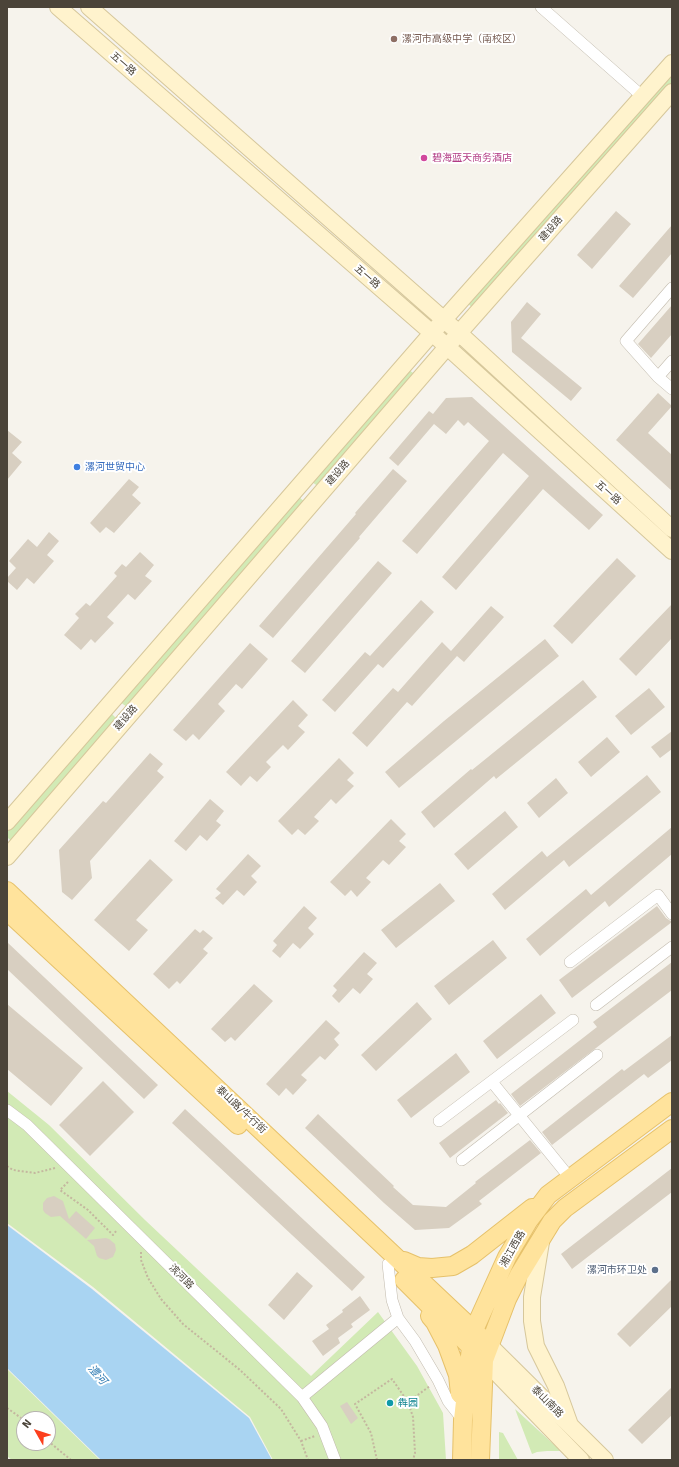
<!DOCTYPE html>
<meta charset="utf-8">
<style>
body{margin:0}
#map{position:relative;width:679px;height:1467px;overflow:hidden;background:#f6f3ec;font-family:Signika,sans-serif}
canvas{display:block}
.frame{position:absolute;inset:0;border:8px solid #4b4439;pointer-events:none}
.north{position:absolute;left:16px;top:1411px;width:40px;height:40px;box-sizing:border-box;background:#fff;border:1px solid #b7b4b0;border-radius:50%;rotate:309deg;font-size:11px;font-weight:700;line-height:16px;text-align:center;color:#4b4439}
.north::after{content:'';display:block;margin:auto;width:14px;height:18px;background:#fc3f1d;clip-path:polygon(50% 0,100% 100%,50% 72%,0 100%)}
</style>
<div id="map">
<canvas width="679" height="1467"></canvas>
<div class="frame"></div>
<div class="north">N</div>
</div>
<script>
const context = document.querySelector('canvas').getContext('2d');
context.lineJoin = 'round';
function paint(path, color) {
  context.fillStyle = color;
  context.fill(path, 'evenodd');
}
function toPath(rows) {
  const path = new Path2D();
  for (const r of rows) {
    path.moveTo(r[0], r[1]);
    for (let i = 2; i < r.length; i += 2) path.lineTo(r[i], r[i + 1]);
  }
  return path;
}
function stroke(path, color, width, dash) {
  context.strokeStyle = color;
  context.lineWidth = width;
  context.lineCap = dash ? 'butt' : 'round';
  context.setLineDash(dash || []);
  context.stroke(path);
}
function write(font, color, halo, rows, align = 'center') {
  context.font = font + ' Signika,"Noto Sans SC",sans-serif';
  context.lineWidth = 4;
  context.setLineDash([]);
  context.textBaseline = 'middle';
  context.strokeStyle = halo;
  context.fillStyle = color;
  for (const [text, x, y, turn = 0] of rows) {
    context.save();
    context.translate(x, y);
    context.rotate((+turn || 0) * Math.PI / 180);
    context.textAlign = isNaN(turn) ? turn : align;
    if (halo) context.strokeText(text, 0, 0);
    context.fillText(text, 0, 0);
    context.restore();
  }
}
const green = toPath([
 [672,73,672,84,473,308,467,303],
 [409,370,416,375,319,487,312,482],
 [299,497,306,503,127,707,120,702],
 [111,713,117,719,11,841,7,837,7,832],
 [7,1091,49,1125,145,1220,311,1376,378,1312,417,1366,443,1413,446,1460,273,1460,250,1417,93,1287,7,1223],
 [7,1369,9,1371,100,1460,12,1460,7,1456],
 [24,1419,48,1419,48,1443,24,1443],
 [515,1409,561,1451,547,1451,537,1452,532,1454],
 [499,1432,503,1433,518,1460,499,1460]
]);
const water = toPath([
 [7,1225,92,1289,249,1418,272,1460,101,1460,7,1368]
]);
const building = toPath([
 [616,211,631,224,592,269,577,255],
 [672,225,672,253,633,298,619,286],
 [527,302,541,314,521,338,582,388,571,401,512,352,511,322],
 [672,305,672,334,651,358,638,344],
 [658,393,672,406,648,433,672,455,672,491,616,440],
 [472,397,603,515,589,530,543,489,456,590,442,577,529,476,503,453,417,554,402,541,489,441,468,422,464,426,458,420,446,434,434,424,398,466,389,458,429,411,433,414,446,398],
 [7,430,22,442,12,453,22,462,7,480],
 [393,469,407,481,359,537,360,538,273,638,259,626,356,514,355,513],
 [129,479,139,487,132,495,141,503,114,533,106,527,100,533,90,523],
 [49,532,59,541,47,555,54,561,34,584,27,578,17,590,7,581,7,578,16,568,9,561,28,539,37,547],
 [140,552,154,565,145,576,152,581,135,600,128,594,107,617,114,623,95,643,91,639,81,650,64,635,79,618,75,614,86,603,90,606,117,576,114,573,122,564,126,567],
 [617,558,636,576,572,644,553,626],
 [378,561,392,573,305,673,291,661],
 [421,600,434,612,383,668,378,664,335,712,322,700,365,652,370,656],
 [672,604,672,638,636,676,619,659],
 [491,606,504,617,464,662,457,656,412,706,407,702,367,747,352,733,393,688,398,692,442,642,451,651],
 [545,639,559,656,399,788,385,772,444,721],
 [250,643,268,659,242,689,236,684,218,704,225,711,199,740,193,734,186,741,173,730],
 [583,680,597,697,496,779,494,776,434,828,421,812,471,769,472,770],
 [649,688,665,707,631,735,615,716],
 [293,700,308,715,298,726,305,732,288,750,283,745,266,762,271,767,257,782,250,776,241,786,226,772],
 [672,731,672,749,660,758,651,747],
 [607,737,620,752,591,777,578,762],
 [150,753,163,764,157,771,164,777,90,861,92,878,72,900,62,892,59,850,103,801,106,803],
 [339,758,354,773,347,780,354,786,336,804,331,799,314,817,319,821,305,835,298,829,292,835,278,821],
 [647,775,661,792,569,867,564,860,505,910,492,894,542,851,547,857],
 [556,778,568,793,539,818,527,803],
 [210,799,224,811,216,821,221,825,207,841,200,835,186,851,174,841],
 [505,811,518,827,468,870,454,854],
 [391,819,406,834,399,841,406,847,389,865,383,860,366,878,371,882,357,897,351,890,345,896,330,882],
 [672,827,672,854,609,907,605,901,540,956,526,939,586,889,591,895],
 [248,854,261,866,251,876,257,882,244,896,237,890,223,905,215,898,221,893,216,889],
 [150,859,173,880,136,920,148,930,129,951,94,920],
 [440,883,455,901,396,948,381,930],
 [304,906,317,918,308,928,314,934,300,949,293,943,280,958,272,951,277,945,273,941],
 [657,906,666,918,672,922,572,998,559,980],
 [195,929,200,933,203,930,213,938,203,949,208,953,180,984,177,981,169,989,153,974],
 [493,940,507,958,449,1005,434,986],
 [7,942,158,1085,144,1099,7,969],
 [364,952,377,963,367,974,373,979,360,994,353,988,339,1003,332,996,337,990,333,986],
 [672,962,672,990,520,1106,511,1094,597,1027,593,1022],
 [254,984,273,1001,235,1041,231,1037,225,1042,211,1029],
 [541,994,556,1013,497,1059,483,1041],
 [417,1002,432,1019,376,1071,361,1055],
 [7,1004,83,1068,51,1106,7,1069],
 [326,1020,340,1033,334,1039,339,1045,325,1060,320,1056,301,1075,307,1080,293,1095,286,1088,279,1096,266,1084],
 [672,1035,672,1060,648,1078,644,1074,552,1145,542,1132,622,1069,624,1071],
 [456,1053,470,1072,411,1118,397,1100],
 [103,1081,134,1112,90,1156,59,1125],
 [496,1100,499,1104,500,1103,508,1113,450,1158,439,1143],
 [185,1109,365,1277,352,1291,172,1123],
 [318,1114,394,1186,393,1187,413,1205,446,1207,476,1183,475,1182,530,1140,541,1153,479,1201,482,1204,449,1228,415,1230,384,1203,305,1128],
 [672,1168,672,1192,572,1269,561,1254],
 [54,1196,63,1201,69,1219,76,1211,95,1228,86,1239,60,1216,51,1217,45,1213,43,1210,43,1203,47,1198],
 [106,1238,109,1239,115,1244,116,1250,113,1257,106,1260,99,1258,97,1256,94,1246,87,1240],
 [297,1272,313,1286,284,1320,268,1305],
 [672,1279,672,1306,630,1347,617,1334],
 [360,1296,370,1310,351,1324,353,1327,338,1338,340,1343,323,1356,312,1341,329,1329,326,1325,343,1312,342,1310],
 [672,1387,672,1415,642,1444,628,1430],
 [347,1402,358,1418,351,1424,340,1406]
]);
const path = toPath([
 [7,1166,13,1170,35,1173,55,1168],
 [68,1182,60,1190,88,1210,113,1235,117,1230],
 [141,1252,141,1260,148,1278,161,1299,183,1324,240,1370,281,1409,301,1441,308,1460],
 [408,1402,430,1386],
 [7,1408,24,1420],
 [48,1441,71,1460],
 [301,1441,315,1436],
 [377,1460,371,1433,355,1404,392,1379,408,1402,413,1417,415,1453,413,1460]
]);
const street = toPath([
 [541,7,642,96],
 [672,288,626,341,658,377,672,389],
 [658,377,672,361],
 [570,962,658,895,672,914],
 [596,1005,672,947],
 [492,1082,570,1178],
 [7,1110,27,1125,302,1397,322,1426,335,1460],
 [439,1121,573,1020],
 [462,1160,597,1055],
 [388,1264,392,1300,398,1318,415,1341,438,1380,448,1401,463,1420],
 [302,1397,398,1318]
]);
const secondary = toPath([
 [58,7,432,333,672,551],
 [89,7,459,333,672,529],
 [7,822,432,333,672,63],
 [7,857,459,333,672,92],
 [541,1242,532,1297,532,1321,536,1346,556,1386,570,1425],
 [489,1345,605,1460],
 [484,1360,581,1460]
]);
const primary = toPath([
 [7,891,489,1345],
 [7,911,238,1125],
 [404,1261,418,1267,432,1268,453,1266,472,1255,532,1208],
 [404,1280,484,1360],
 [430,1316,435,1322,447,1345,458,1375,460,1394],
 [462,1460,463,1420,471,1347,474,1330,507,1257,529,1220,548,1195,672,1102],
 [480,1460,484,1360,507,1299,519,1275,552,1221,565,1208,672,1129]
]);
const markers = [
 [394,39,4,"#8d6e63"],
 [424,158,4,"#d1479c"],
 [77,467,4,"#3f7fe0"],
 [655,1270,4,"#5c6f8a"],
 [390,1403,4,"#0f9aa8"]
];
const educationNames = [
 ["漯河市高级中学（南校区）",402,39]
];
const streetNames = [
 ["五一路",123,64,41],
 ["建设路",551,229,-49],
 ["五一路",367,277,41],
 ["建设路",338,473,-49],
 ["五一路",608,493,42],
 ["建设路",126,718,-49],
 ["泰山路/牛行街",241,1110,43],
 ["湘江西路",513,1249,-61],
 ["滨河路",181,1277,45],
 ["泰山南路",547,1402,45]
];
const hotelNames = [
 ["碧海蓝天商务酒店",432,158]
];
const shopNames = [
 ["漯河世贸中心",85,467]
];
const serviceNames = [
 ["漯河市环卫处",647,1270]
];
const cultureNames = [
 ["犇园",398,1403]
];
const waterNames = [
 ["澧河",97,1375,48]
];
paint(green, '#d2eab5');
paint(water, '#a9d4f2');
paint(building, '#d8cfc1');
stroke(street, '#c2bbae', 12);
stroke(secondary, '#d6c79b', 18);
stroke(primary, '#e6c16a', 20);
stroke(path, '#c4b79f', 2, [2, 2]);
stroke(street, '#fff', 11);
stroke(secondary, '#fff3cd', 16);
stroke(primary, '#ffe39c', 18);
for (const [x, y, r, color] of markers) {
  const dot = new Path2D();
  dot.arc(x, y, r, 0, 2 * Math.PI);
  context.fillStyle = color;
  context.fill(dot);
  stroke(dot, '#fff', 1.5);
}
write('10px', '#785e54', '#fff', educationNames, 'left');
write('10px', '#4b4439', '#fff', streetNames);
write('10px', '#b23c85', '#fff', hotelNames, 'left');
write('10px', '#366cbe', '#fff', shopNames, 'left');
write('10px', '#4e5e75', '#fff', serviceNames, 'right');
write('10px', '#0d838f', '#fff', cultureNames, 'left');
write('italic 11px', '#2e7ab2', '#fff', waterNames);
</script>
